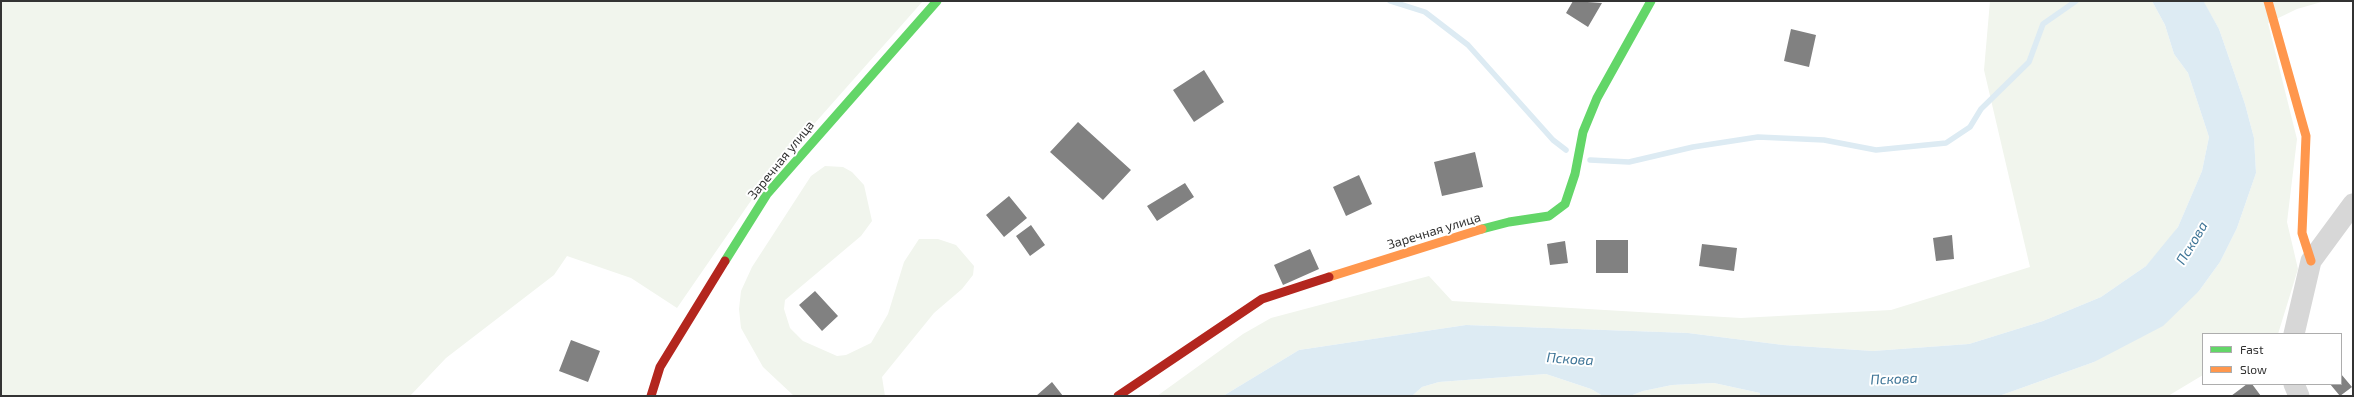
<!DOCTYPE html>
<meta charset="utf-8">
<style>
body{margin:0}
#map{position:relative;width:2354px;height:397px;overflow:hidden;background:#fff;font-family:"Exo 2",sans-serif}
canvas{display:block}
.frame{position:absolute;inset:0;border:2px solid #333;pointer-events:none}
.legend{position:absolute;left:2202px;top:333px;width:140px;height:52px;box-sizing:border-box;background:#fff;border:1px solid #adadad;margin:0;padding:5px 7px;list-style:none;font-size:12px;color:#333}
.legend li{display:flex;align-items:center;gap:8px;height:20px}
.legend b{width:20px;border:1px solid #adadad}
</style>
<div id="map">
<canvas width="2354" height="397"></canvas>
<div class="frame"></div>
<ul class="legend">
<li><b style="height:5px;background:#63d668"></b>Fast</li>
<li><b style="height:5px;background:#ff974d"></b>Slow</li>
</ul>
</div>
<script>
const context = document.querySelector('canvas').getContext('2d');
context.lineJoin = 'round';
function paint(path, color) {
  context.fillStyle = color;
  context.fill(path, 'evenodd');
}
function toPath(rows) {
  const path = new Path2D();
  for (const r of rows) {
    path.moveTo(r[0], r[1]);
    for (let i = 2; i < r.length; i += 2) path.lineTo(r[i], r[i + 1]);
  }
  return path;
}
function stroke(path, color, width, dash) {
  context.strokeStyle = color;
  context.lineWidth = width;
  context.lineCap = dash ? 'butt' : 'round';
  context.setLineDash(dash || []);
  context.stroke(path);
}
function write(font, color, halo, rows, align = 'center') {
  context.font = font + ' "Exo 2",sans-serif';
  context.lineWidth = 4;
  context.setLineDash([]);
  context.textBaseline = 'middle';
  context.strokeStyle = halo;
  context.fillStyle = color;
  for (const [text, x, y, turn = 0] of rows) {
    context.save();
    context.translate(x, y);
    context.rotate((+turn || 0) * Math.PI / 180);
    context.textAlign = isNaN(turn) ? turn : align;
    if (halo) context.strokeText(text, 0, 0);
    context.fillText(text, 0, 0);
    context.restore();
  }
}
const green = toPath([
 [1,1,923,1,768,176,677,308,631,278,567,256,554,275,446,358,410,396,1,396],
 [1990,1,2152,1,2165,25,2174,54,2188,73,2209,137,2202,171,2178,227,2166,244,2146,266,2101,297,2043,321,1969,344,1873,351,1783,345,1688,333,1466,325,1299,350,1223,396,1157,396,1243,334,1271,318,1429,276,1452,301,1741,318,1891,310,2030,267,1984,70],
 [2203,1,2325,1,2297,9,2268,23,2297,139,2287,222,2298,269,2278,334,2203,334,2203,375,2168,396,1999,396,2094,362,2199,291,2220,262,2237,228,2256,173,2254,138,2245,104,2219,29],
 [825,166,843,167,852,172,864,185,872,221,861,236,785,300,784,309,790,328,803,341,837,356,846,355,871,343,888,314,904,262,919,239,938,239,956,245,974,266,973,275,962,289,934,313,882,377,885,396,794,396,763,367,741,328,739,309,741,291,752,267,811,176],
 [1546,374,1591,389,1603,396,1412,396,1422,387,1439,382],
 [1714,383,1760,393,1760,396,1630,396,1643,391,1672,385]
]);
const water = toPath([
 [2152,1,2204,2,2219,29,2245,104,2254,138,2256,173,2237,228,2220,262,2199,291,2163,326,2094,362,1999,396,1760,396,1760,393,1714,383,1672,385,1643,391,1630,396,1603,396,1591,389,1546,374,1439,382,1422,387,1412,396,1223,396,1299,350,1466,325,1688,333,1783,345,1873,351,1969,344,2043,321,2101,297,2146,266,2178,227,2202,171,2209,137,2188,73,2174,54,2165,25]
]);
const stream = toPath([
 [1390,1,1425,12,1468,45,1553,140,1566,150],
 [1590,160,1629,162,1693,147,1758,137,1824,140,1876,150,1946,143,1970,127,1981,109,2029,62,2043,24,2076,1]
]);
const building = toPath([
 [1573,1,1602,3,1588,27,1566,13],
 [1791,29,1816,35,1809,67,1784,61],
 [1204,70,1224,102,1194,122,1173,90],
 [1078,122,1131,170,1103,200,1050,152],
 [1475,152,1483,187,1442,196,1434,162],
 [1359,175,1372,204,1346,216,1333,187],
 [1185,183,1194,197,1157,221,1147,206],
 [1009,196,1027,218,1004,237,986,215],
 [1031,225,1045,245,1030,256,1016,236],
 [1952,235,1954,259,1936,261,1933,238],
 [1596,240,1628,240,1628,273,1596,273],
 [1565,241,1568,263,1550,265,1547,244],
 [1702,244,1737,248,1734,271,1699,266],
 [1310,249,1319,269,1283,285,1274,265],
 [815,291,838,316,822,331,799,305],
 [571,340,600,351,588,382,559,371],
 [2341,374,2352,387,2340,396,2330,384,2341,384],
 [1052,382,1063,396,1036,396],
 [2247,384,2252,384,2261,396,2231,396]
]);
const street = toPath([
 [2294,334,2311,261,2353,204],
 [2294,384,2299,396]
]);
const fast = toPath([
 [1482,229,1509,222,1549,216,1565,204,1575,174,1583,132,1597,98,1651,1],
 [725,261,767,194,937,1]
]);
const slow = toPath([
 [2268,1,2306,136,2302,233,2311,261],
 [1329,277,1482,229]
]);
const jam = toPath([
 [651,396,660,367,725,261],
 [1118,396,1262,299,1329,277]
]);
const streetNames = [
 ["Заречная улица",781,160,-51],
 ["Заречная улица",1434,231,-17]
];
const waterNames = [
 ["Пскова",2192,243,-59],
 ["Пскова",1570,359,4],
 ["Пскова",1894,379,-2]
];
paint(green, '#f1f5ed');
paint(water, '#ddebf3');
stroke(stream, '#ddebf3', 5.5);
paint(building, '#818181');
stroke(street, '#d7d7d7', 21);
stroke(fast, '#63d668', 9);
stroke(slow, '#ff974d', 9);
stroke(jam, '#b3261e', 9);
write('13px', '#333', '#fff', streetNames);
write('italic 14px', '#3f7597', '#fff', waterNames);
</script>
